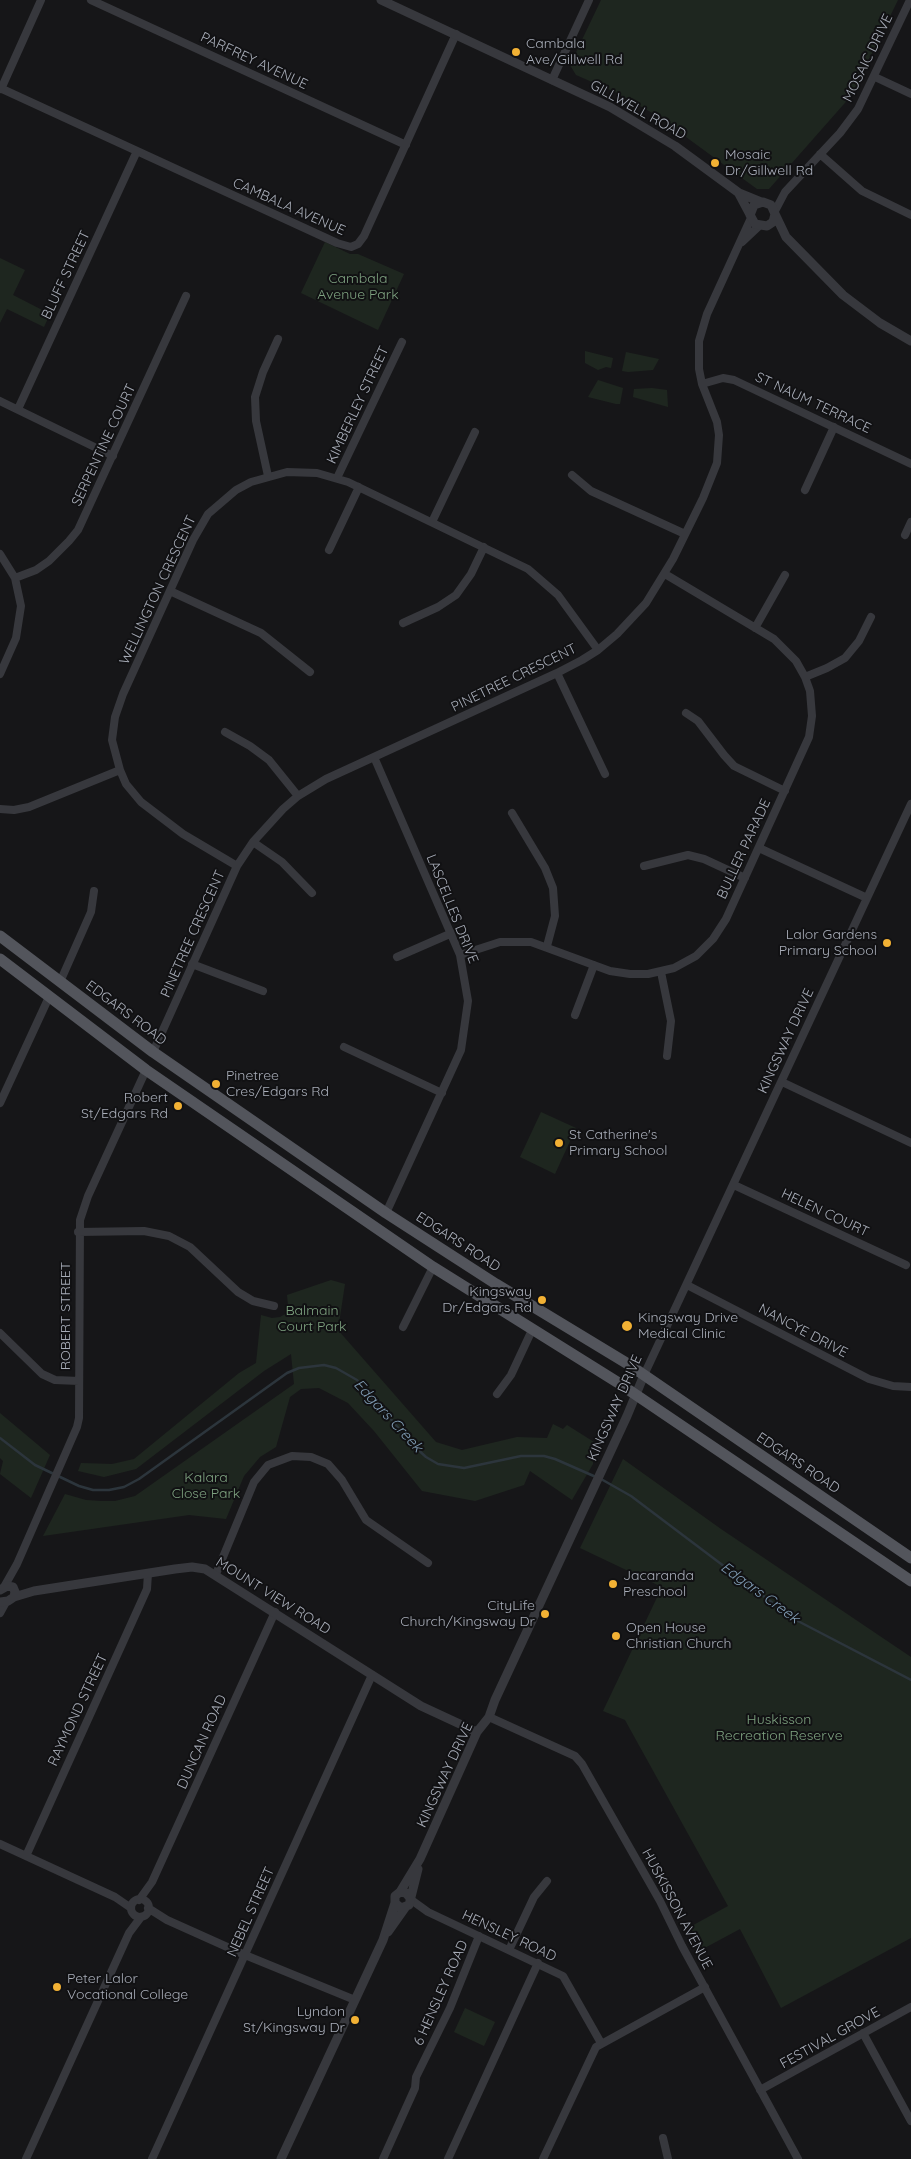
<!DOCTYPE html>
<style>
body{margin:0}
canvas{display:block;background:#161618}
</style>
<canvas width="911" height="2159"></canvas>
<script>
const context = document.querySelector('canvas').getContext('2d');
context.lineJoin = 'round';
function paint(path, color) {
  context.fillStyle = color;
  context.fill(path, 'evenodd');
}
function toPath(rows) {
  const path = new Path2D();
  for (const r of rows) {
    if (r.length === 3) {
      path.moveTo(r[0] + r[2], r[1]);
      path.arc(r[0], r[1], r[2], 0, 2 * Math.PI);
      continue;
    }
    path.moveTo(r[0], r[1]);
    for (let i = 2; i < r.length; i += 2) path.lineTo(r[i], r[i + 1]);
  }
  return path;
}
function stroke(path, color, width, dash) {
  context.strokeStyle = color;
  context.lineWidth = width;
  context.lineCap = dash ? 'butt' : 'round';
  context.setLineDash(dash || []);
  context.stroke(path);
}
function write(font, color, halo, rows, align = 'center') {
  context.font = font + ' Quicksand,sans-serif';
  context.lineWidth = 4;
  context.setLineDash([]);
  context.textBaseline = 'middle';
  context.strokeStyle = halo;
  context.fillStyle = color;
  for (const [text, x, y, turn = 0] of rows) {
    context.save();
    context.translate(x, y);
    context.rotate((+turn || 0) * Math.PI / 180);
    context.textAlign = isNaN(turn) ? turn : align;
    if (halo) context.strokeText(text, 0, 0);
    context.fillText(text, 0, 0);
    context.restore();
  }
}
const green = toPath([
 [601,0,898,0,851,96,769,189,757,189,656,115,615,92,576,75,570,65],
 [325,242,350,254,358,254,404,274,378,330,301,293],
 [0,258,25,270,13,295,50,314,44,327,7,309,0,323],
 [585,351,613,358,611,368,606,367,598,370,585,363],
 [626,352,659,359,653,370,628,372,622,371],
 [598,380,623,388,620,404,616,404,588,397],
 [652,388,667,390,668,407,633,397,634,389],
 [541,1112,576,1128,555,1174,520,1157],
 [331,1280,345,1284,338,1330,436,1442,462,1450,517,1437,547,1438,553,1424,563,1429,567,1425,594,1442,593,1464,572,1500,530,1471,524,1485,475,1501,422,1491,374,1431,348,1403,319,1388,301,1389,290,1397,276,1447,260,1457,244,1476,226,1519,189,1515,43,1536,65,1494,86,1500,101,1501,115,1501,135,1496,294,1384,291,1354,264,1371,136,1469,104,1477,78,1471,81,1463,112,1464,134,1459,239,1373,256,1363,261,1315,272,1318,280,1317,287,1313,288,1305,287,1295],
 [0,1413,50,1455,31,1498,0,1474,3,1461,0,1458],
 [623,1459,721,1529,911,1657,911,1938,781,2008,740,1929,699,1951,688,1928,728,1906,625,1720,603,1711,662,1587,580,1548],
 [465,2008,495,2022,484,2046,454,2032]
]);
const stream = toPath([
 [0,1438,35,1465,79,1486,93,1490,109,1490,124,1487,139,1479,287,1373,299,1368,324,1365,336,1368,357,1380,414,1446,426,1457,438,1464,464,1468,521,1456,544,1456,555,1459,596,1477],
 [601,1479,631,1496,794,1619,911,1680]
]);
const minor = toPath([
 [91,0,406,145],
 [875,77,911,94],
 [552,80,589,0],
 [0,88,337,243,351,247,358,244,364,236,456,34],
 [1,89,41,0],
 [820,154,862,191,911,215],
 [775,211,785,192,840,133,858,109,910,0],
 [742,242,759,226],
 [702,384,723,378,734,380,911,464],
 [0,401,113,456],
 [18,409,137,151],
 [572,475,591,491,685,534],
 [268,476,256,421,255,397,263,372,278,339],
 [337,478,402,342],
 [805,490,834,427],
 [432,522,475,432],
 [905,535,911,522],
 [329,550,359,487],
 [0,554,15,578,21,606,16,638,0,674],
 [15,578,36,570,49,561,69,541,78,530,186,296],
 [170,591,261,633,310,672],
 [403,623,438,607,456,595,471,574,484,547],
 [755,628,785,575],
 [557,673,605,774],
 [805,677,827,668,845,658,859,641,871,617],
 [686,713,698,721,724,755,734,766,785,791],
 [225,732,250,746,269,760,298,796],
 [374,757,460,955,468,1001,461,1050,386,1213],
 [0,809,14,810,29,807,120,770],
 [512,813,545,868,553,888,555,916,547,946],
 [253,842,282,862,312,893],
 [759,848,867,898],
 [237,866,183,834,141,802,126,784,120,770,112,740,115,717,123,694,193,540,208,514,236,490,251,482,287,472,317,473,348,482,528,569,558,595,598,650],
 [644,866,688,855,704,859,745,878],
 [460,955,500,942,531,942,610,971,630,974,648,974,674,968,696,956,713,939,726,919,809,737,812,716,810,691,805,677,796,661,774,639,665,574],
 [397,957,452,933],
 [192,964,263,991],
 [661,972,671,1021,667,1056],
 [60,982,91,912,94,891],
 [575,1015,594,965],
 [344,1047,442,1093],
 [153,1052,237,866,253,842,283,809,298,796,326,779,557,673,582,660,598,650,617,634,646,603,673,559,703,498,717,463,719,435,717,422,702,384,699,369,699,341,707,314,751,218],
 [782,1082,911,1143],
 [0,1103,49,997],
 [734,1185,906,1265],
 [78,1232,144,1231,169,1236,190,1247,238,1292,253,1301,274,1306],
 [687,1285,869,1379,893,1386,911,1387],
 [403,1327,433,1267],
 [0,1333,42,1374,55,1380,79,1381],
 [644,1375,911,804],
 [497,1394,511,1375,533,1328],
 [216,1574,254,1482,268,1465,292,1456,311,1457,328,1464,342,1480,366,1520,428,1563],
 [4,1587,17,1564,77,1427,79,1418,80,1220,88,1196,146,1070],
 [0,1613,6,1602],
 [489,1717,575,1756,582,1764,660,1901,682,1946,798,2159],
 [0,1844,115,1897,131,1908],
 [26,1856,147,1589,148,1573],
 [410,1899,428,1912,563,1976,601,2043],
 [140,1908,9],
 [139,1900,152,1882,275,1612],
 [148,1908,167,1920,245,1955,355,2000],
 [509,1950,534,1897,547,1881],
 [863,2033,911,2121],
 [760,2090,911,2007],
 [663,2138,668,2159],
 [26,2159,129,1933,141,1917],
 [152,2159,372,1675],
 [383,2159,415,2088,416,2077,450,2008,479,1936],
 [448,2159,538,1963],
 [543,2159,596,2047,705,1987]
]);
const tertiary = toPath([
 [381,0,610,107,675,146,739,193,761,202],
 [739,194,755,224,767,226,773,222,775,214,771,205,763,202,754,205,750,215],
 [775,214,786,237,843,295,880,323,911,341],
 [0,1590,7,1586,13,1587,15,1592,14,1597,8,1601,0,1602],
 [14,1597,34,1591,175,1569,192,1567,205,1569,421,1706,477,1732],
 [400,1892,420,1859,477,1732,489,1717,495,1700,627,1416,644,1375],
 [410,1898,406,1893,400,1892,395,1896,395,1903,401,1908,409,1905,418,1869],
 [388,1932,405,1908],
 [281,2159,383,1940,395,1903]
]);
const primary = toPath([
 [0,936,153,1052,386,1213,496,1284,628,1364,911,1558],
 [0,959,146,1070,433,1267,617,1382,911,1581]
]);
const markers = [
 [516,52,5,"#f2b134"],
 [715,163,5,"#f2b134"],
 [887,943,5,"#f2b134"],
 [216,1084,5,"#f2b134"],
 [178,1106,5,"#f2b134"],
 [559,1143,5,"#f2b134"],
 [542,1300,5,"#f2b134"],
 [627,1326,6,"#f2b134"],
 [613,1584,5,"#f2b134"],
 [545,1614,5,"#f2b134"],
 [616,1636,5,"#f2b134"],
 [57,1987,5,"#f2b134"],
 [355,2020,5,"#f2b134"]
];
const poiNames = [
 ["Cambala",526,44],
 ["Ave/Gillwell Rd",526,60],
 ["Mosaic",725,155],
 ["Dr/Gillwell Rd",725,171],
 ["Lalor Gardens",877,935,"right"],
 ["Primary School",877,951,"right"],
 ["Pinetree",226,1076],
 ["Cres/Edgars Rd",226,1092],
 ["Robert",168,1098,"right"],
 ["St/Edgars Rd",168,1114,"right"],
 ["St Catherine's",569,1135],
 ["Primary School",569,1151],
 ["Kingsway",532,1292,"right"],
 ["Dr/Edgars Rd",532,1308,"right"],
 ["Kingsway Drive",638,1318],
 ["Medical Clinic",638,1334],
 ["Jacaranda",623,1576],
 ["Preschool",623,1592],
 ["CityLife",535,1606,"right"],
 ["Church/Kingsway Dr",535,1622,"right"],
 ["Open House",626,1628],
 ["Christian Church",626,1644],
 ["Peter Lalor",67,1979],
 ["Vocational College",67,1995],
 ["Lyndon",345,2012,"right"],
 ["St/Kingsway Dr",345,2028,"right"]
];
const streetNames = [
 ["MOSAIC DRIVE",868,58,-64],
 ["PARFREY AVENUE",254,61,25],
 ["GILLWELL ROAD",638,110,29],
 ["CAMBALA AVENUE",289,207,24],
 ["BLUFF STREET",66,275,-65],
 ["ST NAUM TERRACE",813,403,25],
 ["KIMBERLEY STREET",358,405,-65],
 ["SERPENTINE COURT",104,445,-65],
 ["WELLINGTON CRESCENT",158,590,-65],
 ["PINETREE CRESCENT",514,678,-26],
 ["BULLER PARADE",744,849,-65],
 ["LASCELLES DRIVE",452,909,68],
 ["PINETREE CRESCENT",193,934,-66],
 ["EDGARS ROAD",126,1013,37],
 ["KINGSWAY DRIVE",786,1041,-65],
 ["HELEN COURT",825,1213,25],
 ["EDGARS ROAD",458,1242,33],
 ["ROBERT STREET",66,1316,-90],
 ["NANCYE DRIVE",803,1331,28],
 ["KINGSWAY DRIVE",615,1408,-66],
 ["EDGARS ROAD",798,1463,34],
 ["MOUNT VIEW ROAD",273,1596,32],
 ["RAYMOND STREET",78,1710,-65],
 ["DUNCAN ROAD",202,1742,-66],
 ["KINGSWAY DRIVE",445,1775,-65],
 ["HUSKISSON AVENUE",677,1909,62],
 ["NEBEL STREET",251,1912,-66],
 ["HENSLEY ROAD",509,1936,25],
 ["6 HENSLEY ROAD",441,1993,-66],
 ["FESTIVAL GROVE",830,2038,-29]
];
const parkNames = [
 ["Cambala",358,279],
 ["Avenue Park",358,295],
 ["Balmain",312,1311],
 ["Court Park",312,1327],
 ["Kalara",206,1478],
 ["Close Park",206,1494],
 ["Huskisson",779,1720],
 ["Recreation Reserve",779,1736]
];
const waterNames = [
 ["Edgars Creek",388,1416,47],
 ["Edgars Creek",760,1593,36]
];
paint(green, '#1e261f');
stroke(stream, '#2c353c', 2.5);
stroke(minor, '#37383d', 8);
stroke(tertiary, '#37383d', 9);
stroke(primary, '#53555c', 11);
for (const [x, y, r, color] of markers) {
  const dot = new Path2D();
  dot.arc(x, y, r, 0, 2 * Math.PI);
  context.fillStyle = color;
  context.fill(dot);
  stroke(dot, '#111113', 2);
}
write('14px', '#a8adb8', '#111113', poiNames, 'left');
write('14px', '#a8adb8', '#111113', streetNames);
write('14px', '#7fa381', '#111113', parkNames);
write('italic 15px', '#7f9bb3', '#111113', waterNames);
</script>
